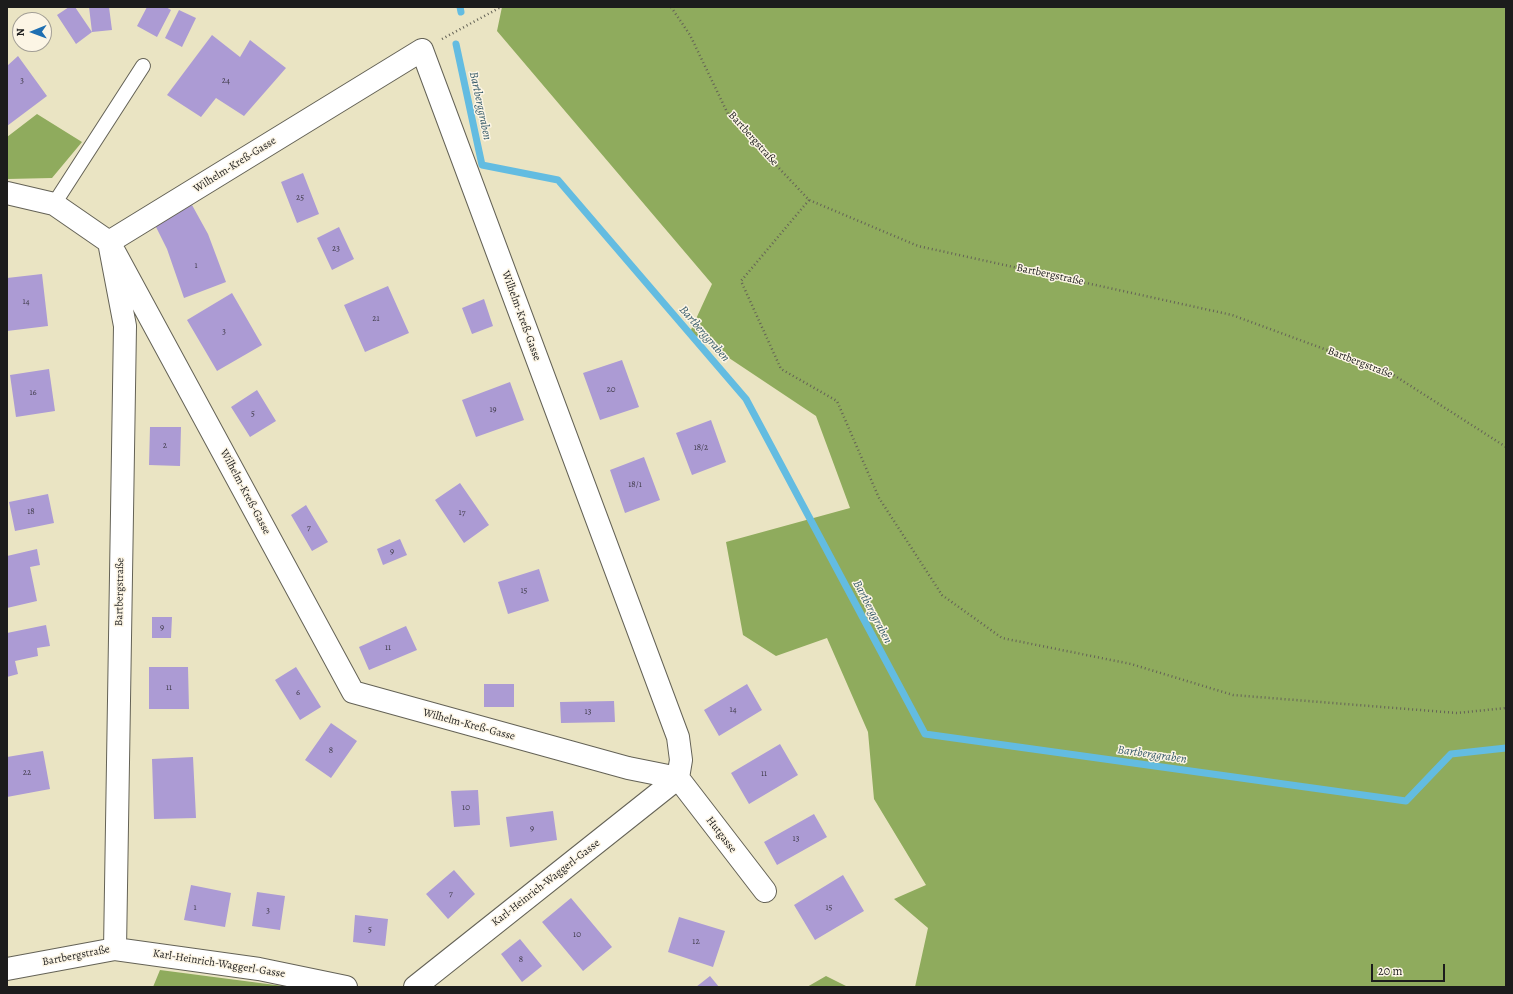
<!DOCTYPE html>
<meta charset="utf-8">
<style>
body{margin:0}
#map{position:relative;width:1513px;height:994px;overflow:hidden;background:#eae4c3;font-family:Alegreya,serif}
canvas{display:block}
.frame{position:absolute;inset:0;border:8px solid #1c1c1c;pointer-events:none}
.north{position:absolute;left:12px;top:12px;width:40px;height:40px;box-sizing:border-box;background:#fcf5e5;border:1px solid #a29e95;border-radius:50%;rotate:269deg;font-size:11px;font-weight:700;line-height:16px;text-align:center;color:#1c1c1c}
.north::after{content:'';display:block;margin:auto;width:14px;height:18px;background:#1f6fb2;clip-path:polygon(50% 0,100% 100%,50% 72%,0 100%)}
.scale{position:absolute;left:1371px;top:964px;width:74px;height:18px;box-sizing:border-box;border:2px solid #1c1c1c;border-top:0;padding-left:5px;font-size:12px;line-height:14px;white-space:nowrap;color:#1c1c1c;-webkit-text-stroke:3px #fcf5e5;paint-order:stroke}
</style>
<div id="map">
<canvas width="1513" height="994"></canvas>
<div class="frame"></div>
<div class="north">N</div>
<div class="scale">20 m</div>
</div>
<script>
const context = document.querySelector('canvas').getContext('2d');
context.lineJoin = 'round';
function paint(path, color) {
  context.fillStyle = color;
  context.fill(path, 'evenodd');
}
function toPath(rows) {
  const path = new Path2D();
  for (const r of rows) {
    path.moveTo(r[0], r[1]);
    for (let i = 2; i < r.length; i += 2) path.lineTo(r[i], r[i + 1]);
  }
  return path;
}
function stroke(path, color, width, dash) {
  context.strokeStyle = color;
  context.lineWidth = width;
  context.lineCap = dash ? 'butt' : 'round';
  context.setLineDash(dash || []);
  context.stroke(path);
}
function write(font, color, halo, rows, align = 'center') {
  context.font = font + ' Alegreya,serif';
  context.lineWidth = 3;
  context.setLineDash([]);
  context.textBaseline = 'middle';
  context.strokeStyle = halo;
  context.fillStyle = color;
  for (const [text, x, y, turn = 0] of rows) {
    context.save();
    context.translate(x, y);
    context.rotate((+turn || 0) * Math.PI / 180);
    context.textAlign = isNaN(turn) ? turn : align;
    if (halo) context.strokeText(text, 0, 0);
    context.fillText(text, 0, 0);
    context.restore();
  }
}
const forest = toPath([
 [502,7,1506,7,1506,987,915,987,928,928,894,899,926,885,874,799,868,732,827,638,776,656,743,635,726,542,850,508,816,416,690,332,712,284,497,31],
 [37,114,82,142,52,178,7,179,7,137],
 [160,970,283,986,286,987,153,987],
 [826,976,848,987,807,987]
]);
const stream = toPath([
 [460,7,461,12],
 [456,44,482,165,558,180,746,399,925,734,1406,801,1451,754,1506,748]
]);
const building = toPath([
 [69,7,75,7,92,32,89,7,109,7,112,30,92,32,76,44,57,15],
 [147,7,166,7,171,10,157,37,137,26],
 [179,10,196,18,182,47,165,38],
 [212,35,240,57,250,40,286,68,244,116,216,98,201,117,167,95],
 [18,56,47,96,7,126,7,66],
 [303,173,319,214,297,223,281,182],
 [192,205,208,234,226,282,184,298,167,249,155,225],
 [339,227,354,259,332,270,317,238],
 [42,274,48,326,7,331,7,278],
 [388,286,409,333,365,352,344,305],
 [232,293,262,345,217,371,187,320],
 [484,299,493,326,472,334,462,308],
 [622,360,639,407,600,420,583,373],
 [49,369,55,411,16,417,10,375],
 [510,382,524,420,476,437,462,400],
 [257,390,276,421,250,437,231,407],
 [711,420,726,462,692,475,676,433],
 [150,427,181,427,180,466,149,465],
 [644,457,660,500,625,513,610,470],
 [460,483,489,525,464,543,435,500],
 [48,494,54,523,15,531,9,502],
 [306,505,328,542,312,551,291,515],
 [400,539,407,555,383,565,377,549],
 [37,549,40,565,30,567,37,601,7,608,7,556],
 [539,569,549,601,508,614,498,582],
 [152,617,172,617,171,638,152,638],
 [46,625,50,646,37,648,38,656,15,661,18,674,7,677,7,633],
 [406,626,417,650,369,670,359,647],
 [149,667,188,667,189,709,149,709],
 [296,667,321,707,300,720,275,680],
 [484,684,514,684,514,707,484,707],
 [747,684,762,710,719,736,704,710],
 [614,701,615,722,561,723,560,702],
 [331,723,357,741,331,778,305,760],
 [780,744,798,775,749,804,731,773],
 [43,751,50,789,7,797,7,757],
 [193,757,196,818,154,819,152,759],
 [478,790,480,825,454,827,451,791],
 [553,811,557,840,510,847,506,817],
 [814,814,827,837,777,865,764,842],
 [454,870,475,894,448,919,426,894],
 [843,875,864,911,815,940,794,905],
 [191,885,231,893,225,927,184,920],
 [257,892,285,896,280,930,252,926],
 [571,898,612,947,583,971,542,922],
 [355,915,388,919,385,946,353,942],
 [679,917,725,931,713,967,668,952],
 [520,939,542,966,522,982,501,954],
 [710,976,719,987,696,987]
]);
const path = toPath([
 [671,7,690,35,728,114,809,200,918,246,1232,315,1392,374,1506,447],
 [442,39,501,7],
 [809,200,741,281,781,369,837,401,879,498,942,595,1002,638,1131,664,1233,695,1457,713,1506,708]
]);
const service = toPath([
 [54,204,143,66]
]);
const minor = toPath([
 [422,50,678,737,681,760,678,778,628,768,353,692,109,242,422,50],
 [7,193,54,204,109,242,125,326,115,949,7,969],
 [678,778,765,891],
 [115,949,259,969,346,987],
 [415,987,678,778]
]);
const numberNames = [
 ["3",22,81],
 ["24",226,81],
 ["25",300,198],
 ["23",336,249],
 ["1",196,266],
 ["14",26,302],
 ["21",376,319],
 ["3",224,332],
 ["20",611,390],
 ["16",33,393],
 ["19",493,410],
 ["5",253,414],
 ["2",165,446],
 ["18/2",701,448],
 ["18/1",635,485],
 ["18",31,512],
 ["17",462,513],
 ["7",309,528],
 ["9",392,552],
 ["15",524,591],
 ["9",162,628],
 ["11",388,648],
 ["11",169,688],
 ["6",298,693],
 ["14",733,710],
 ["13",588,712],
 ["8",331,751],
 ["22",27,773],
 ["11",764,774],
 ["10",466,808],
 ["9",532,829],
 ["13",796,839],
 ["7",451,894],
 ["1",195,908],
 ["15",829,908],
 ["3",268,911],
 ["5",370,930],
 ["10",577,935],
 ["12",696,942],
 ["8",521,960]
];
const streetNames = [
 ["Bartbergstraße",753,139,48],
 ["Wilhelm-Kreß-Gasse",235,165,-32],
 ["Bartbergstraße",1050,275,12],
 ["Wilhelm-Kreß-Gasse",521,316,70],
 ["Bartbergstraße",1360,363,21],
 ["Wilhelm-Kreß-Gasse",245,492,62],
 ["Bartbergstraße",120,592,-89],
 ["Wilhelm-Kreß-Gasse",469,725,15],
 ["Hutgasse",721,835,52],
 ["Karl-Heinrich-Waggerl-Gasse",546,883,-38],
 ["Bartbergstraße",76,956,-11],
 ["Karl-Heinrich-Waggerl-Gasse",219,964,9]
];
const waterNames = [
 ["Bartberggraben",480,106,78],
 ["Bartberggraben",704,334,49],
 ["Bartberggraben",872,612,62],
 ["Bartberggraben",1152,755,8]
];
paint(forest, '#8fab5d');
stroke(stream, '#63bce1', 7);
paint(building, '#ac9bd4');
stroke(service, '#646256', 16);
stroke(minor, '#646256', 24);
stroke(path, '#646256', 2.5, [1, 3]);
stroke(service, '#fff', 14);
stroke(minor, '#fff', 22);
write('9px', '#403c4a', null, numberNames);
write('11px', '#1c1c1c', '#fcf5e5', streetNames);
write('italic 12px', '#385c6b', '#fcf5e5', waterNames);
</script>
